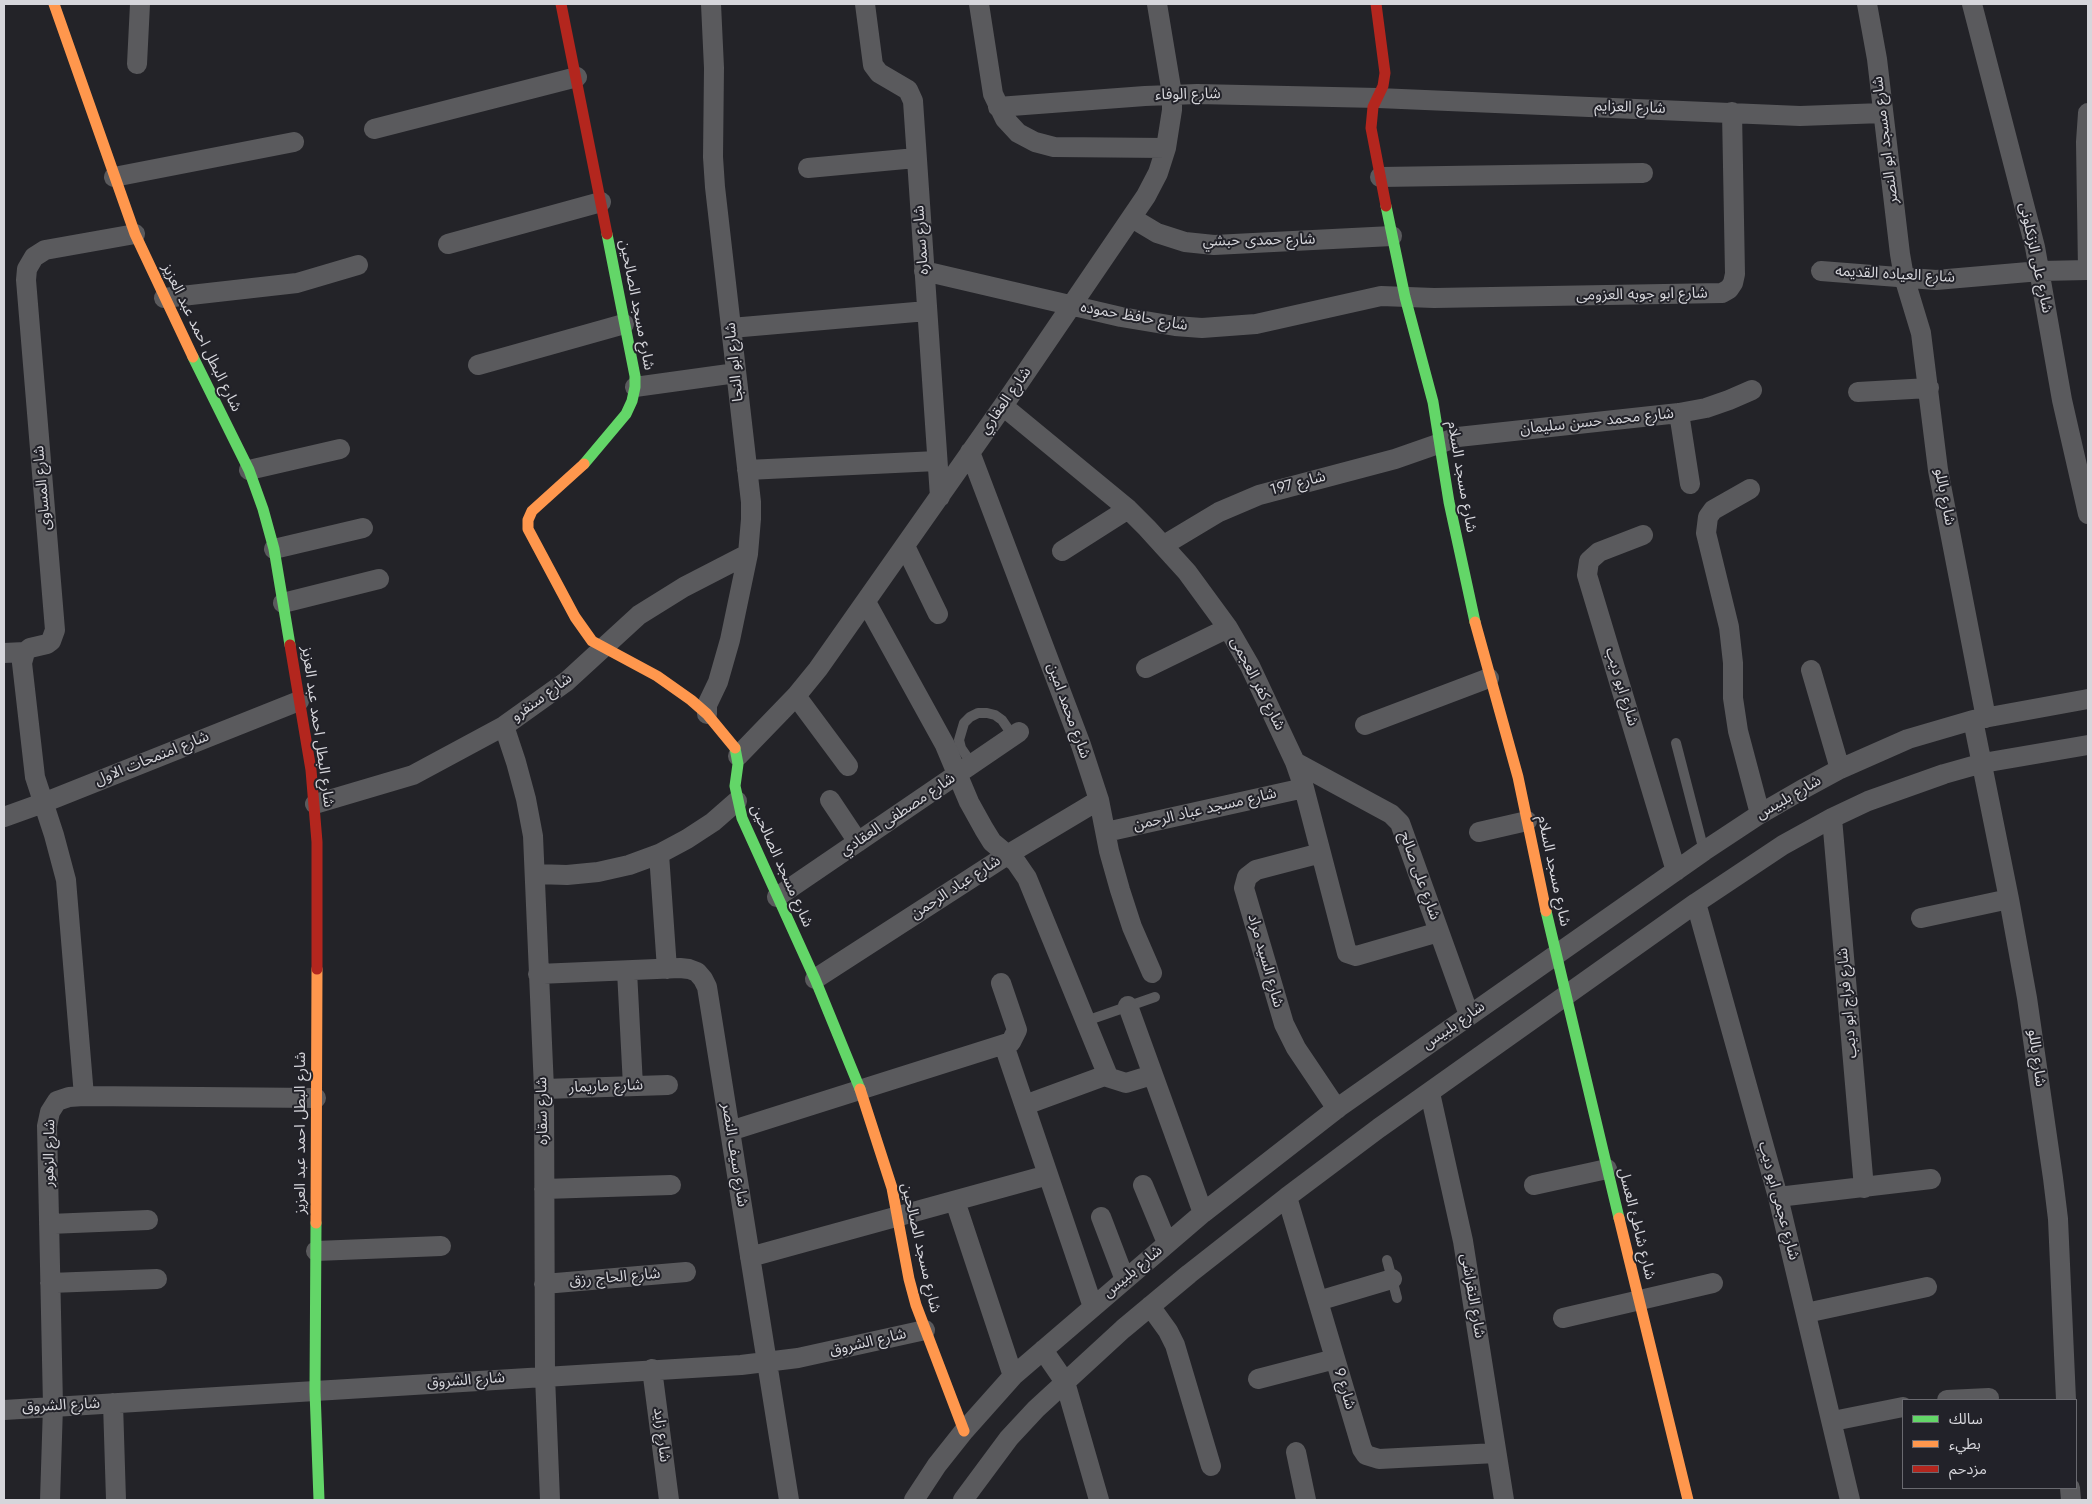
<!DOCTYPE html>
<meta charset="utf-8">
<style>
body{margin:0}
#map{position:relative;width:2092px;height:1504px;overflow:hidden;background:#232328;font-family:Jost,"Noto Sans Arabic",sans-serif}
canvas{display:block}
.frame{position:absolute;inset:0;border:5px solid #d6d6db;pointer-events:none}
.legend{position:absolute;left:1902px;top:1399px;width:175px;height:90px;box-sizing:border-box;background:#222229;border:1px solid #6a6a70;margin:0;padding:6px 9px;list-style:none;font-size:15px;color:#d6d6db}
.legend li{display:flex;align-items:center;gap:10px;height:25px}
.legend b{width:25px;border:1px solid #6a6a70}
</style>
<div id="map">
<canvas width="2092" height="1504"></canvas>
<div class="frame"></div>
<ul class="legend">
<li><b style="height:6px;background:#63d668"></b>سالك</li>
<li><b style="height:6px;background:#ff974d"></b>بطيء</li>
<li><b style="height:6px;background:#b3261e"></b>مزدحم</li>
</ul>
</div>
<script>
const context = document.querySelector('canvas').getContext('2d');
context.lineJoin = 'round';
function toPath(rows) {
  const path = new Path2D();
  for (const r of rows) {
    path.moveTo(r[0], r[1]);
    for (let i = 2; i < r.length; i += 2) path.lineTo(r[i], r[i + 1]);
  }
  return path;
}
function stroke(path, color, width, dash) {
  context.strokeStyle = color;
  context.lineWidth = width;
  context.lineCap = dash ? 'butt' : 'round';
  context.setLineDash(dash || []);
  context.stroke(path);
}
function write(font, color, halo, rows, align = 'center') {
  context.font = font + ' Jost,"Noto Sans Arabic",sans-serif';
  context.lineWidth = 4;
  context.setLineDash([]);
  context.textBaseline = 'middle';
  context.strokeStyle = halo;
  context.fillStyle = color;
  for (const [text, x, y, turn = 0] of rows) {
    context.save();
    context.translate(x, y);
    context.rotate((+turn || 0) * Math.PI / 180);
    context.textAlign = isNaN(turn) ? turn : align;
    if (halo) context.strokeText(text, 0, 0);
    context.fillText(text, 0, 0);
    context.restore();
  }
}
const lane = toPath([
 [1676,743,1704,851],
 [972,764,961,748,959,740,964,723,970,717,978,713,987,713,995,715,1002,720,1013,736],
 [1086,1021,1155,997],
 [1387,1260,1397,1298]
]);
const street = toPath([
 [865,4,873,65,879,73,908,90,913,101,940,497],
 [979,4,993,94,1005,119,1018,133,1035,142,1054,147,1166,148],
 [1867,4,1877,59,1900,254,1904,277,1921,333,1938,470,1986,718],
 [1972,4,2035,247,2062,400,2088,514],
 [137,64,140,4],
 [998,107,1145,96,1197,94,1378,98,1800,116,1883,113],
 [374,129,577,77],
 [808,168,916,158],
 [114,177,294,142],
 [1380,177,1643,173],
 [1132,218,1157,233,1185,242,1214,245,1392,236],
 [448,244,601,202],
 [2088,270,2086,142,2088,113],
 [924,271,1121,317,1175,326,1202,328,1256,324,1381,296,1434,298,1722,293,1729,289,1733,283,1735,274,1732,112],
 [1821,271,1936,280,2040,271,2088,270],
 [164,298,297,283,358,265],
 [731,328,927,311],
 [478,365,624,324],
 [635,387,736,373],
 [1858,392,1929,388],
 [1003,406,1128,509,1147,528,1187,572,1228,628,1250,666,1295,762,1304,788,1347,953,1356,956,1439,932],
 [1679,413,1690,484],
 [970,452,1081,745,1099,800,1109,851,1120,890,1132,927,1152,973],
 [249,470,340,449],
 [747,470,937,461],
 [1750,489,1713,510,1708,517,1706,533,1729,627,1733,663,1733,698,1738,731,1760,814],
 [1643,535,1599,552,1589,561,1587,575,1676,871],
 [1164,545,1219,512,1259,495,1395,459,1458,437,1679,413,1706,408,1729,400,1752,390],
 [905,546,938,614],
 [274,549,363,528],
 [1062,551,1128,509],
 [866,602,945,745,969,802,984,829,992,842,1016,862,1027,878,1108,1076],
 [283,603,379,579],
 [4,653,25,652],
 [1146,668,1228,628],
 [1811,670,1840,769],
 [796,696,848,766],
 [707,714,707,705,718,682,730,640,748,554,751,519,751,502,715,187,713,157,714,68,711,4],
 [1973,720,2009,899,2027,998,2053,1178,2058,1219,2066,1400],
 [1365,725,1489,678],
 [504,726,516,762,526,799,533,836,544,1089,545,1376,550,1500],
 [738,756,796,696,818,669,1003,406,1146,196,1158,173,1166,148,1172,110,1172,94,1157,4],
 [1295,762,1391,814,1400,823,1469,1015],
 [830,800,858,842],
 [315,804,413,775,504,726,567,681,639,615,684,587,748,554],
 [4,817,43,803,299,701],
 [1832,818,1864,1188],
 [1106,832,1304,788],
 [1479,832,1527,821],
 [1321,853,1256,870,1247,877,1244,888,1284,1024,1296,1048,1337,1109],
 [659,854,667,969],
 [535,874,567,875,598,872,629,865,659,854,687,839,713,822,737,801],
 [777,897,1019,732],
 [1696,903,1778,1197,1850,1500],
 [1921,918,2009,899],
 [627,971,633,1086],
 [538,974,680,968,689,969,697,972,703,979,707,987,730,1131,789,1500],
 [815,979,1007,855,1099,800],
 [1128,1006,1203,1213],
 [1004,1045,1093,1307],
 [544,1089,668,1085],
 [1430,1093,1463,1241,1504,1500],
 [84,1096,66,880,54,835,35,777,22,663,25,652,30,648,47,644,51,641,55,630,26,280,27,269,34,257,45,250,135,234],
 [1025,1105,1104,1076,1126,1083,1152,1075],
 [730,1131,1011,1042,1017,1030,1001,983],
 [1143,1185,1167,1243],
 [1534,1185,1607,1169],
 [544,1189,671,1185],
 [1287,1197,1362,1449,1366,1455,1379,1459,1496,1453],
 [1778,1197,1931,1179],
 [955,1201,1013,1376],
 [1101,1217,1125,1280],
 [49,1224,148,1220],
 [316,1251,441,1246],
 [750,1257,1048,1175],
 [50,1283,157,1279],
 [544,1284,686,1272],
 [1318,1301,1392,1279],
 [1150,1306,1168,1331,1175,1345,1211,1466],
 [1806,1313,1927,1287],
 [1563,1318,1713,1283],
 [1043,1350,1065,1382,1099,1500],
 [652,1369,669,1500],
 [1258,1379,1335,1359],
 [1947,1400,1989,1398],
 [113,1403,116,1500],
 [4,1410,741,1365,798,1358,925,1330],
 [1833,1421,1903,1407],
 [1296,1452,1306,1500],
 [2070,1488,2071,1500],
 [50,1500,53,1406,47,1126,50,1112,57,1101,69,1097,84,1096,316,1098],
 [914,1500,937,1465,964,1431,1013,1376,1203,1213,1339,1107,1704,851,1760,814,1805,788,1840,769,1908,739,1973,720,2088,699],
 [963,1500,1009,1438,1036,1409,1123,1329,1189,1274,1287,1197,1379,1128,1696,903,1783,845,1832,818,1868,801,1944,774,1983,763,2088,745]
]);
const fast = toPath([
 [1386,206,1405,297,1433,402,1449,502,1475,622],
 [193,357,249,470,263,509,274,549,290,645],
 [584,464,626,414,632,401,635,387,635,376,607,234],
 [735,748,738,764,735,786,742,818,815,979,860,1089],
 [1546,911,1619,1218],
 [316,1223,315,1391,319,1500]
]);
const slow = toPath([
 [54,4,135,234,193,357],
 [584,464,532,511,528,520,528,529,575,617,592,641,657,676,691,700,707,714,735,748],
 [1475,622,1518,777,1546,911],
 [860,1089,892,1188,909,1279,916,1305,964,1431],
 [1619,1218,1688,1500],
 [316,1223,317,969]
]);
const jam = toPath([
 [561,4,607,234],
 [1376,4,1385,73,1383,86,1373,107,1371,128,1386,206],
 [290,645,311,770,317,842,317,969]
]);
const streetNames = [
 ["شارع الوفاء",1188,95,-1],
 ["شارع العزايم",1630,108,2],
 ["شارع مسجد ابو النصر",1886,140,-97],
 ["شارع سماره",922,240,-94],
 ["شارع حمدى حبشي",1259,241,-1],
 ["شارع على الزنكلونى",2035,258,78],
 ["شارع العياده القديمه",1895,275,3],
 ["شارع ابو جوبه العزومى",1642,295,-1],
 ["شارع مسجد الصالحين",636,305,79],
 ["شارع حافظ حموده",1134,317,10],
 ["شارع البطل احمد عبد العزيز",201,338,64],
 ["شارع ابو النجا",735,362,-96],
 ["شارع العقاري",1006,401,-55],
 ["شارع محمد حسن سليمان",1597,422,-6],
 ["شارع مسجد السلام",1461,477,80],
 ["شارع 197",1298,484,-15],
 ["شارع المساوى",43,488,-95],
 ["شارع باللو",1944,497,79],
 ["شارع كفر العجمى",1257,684,63],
 ["شارع ابو ديب",1621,687,73],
 ["شارع سنفرو",542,698,-36],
 ["شارع محمد امين",1068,711,70],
 ["شارع البطل احمد عبد العزيز",317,727,82],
 ["شارع امنمحات الاول",152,759,-22],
 ["شارع بلبيس",1789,798,-30],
 ["شارع مسجد عباد الرحمن",1205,810,-13],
 ["شارع مصطفى العقادي",898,815,-34],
 ["شارع مسجد الصالحين",781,866,66],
 ["شارع مسجد السلام",1553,871,78],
 ["شارع على صالح",1419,876,70],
 ["شارع عباد الرحمن",956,888,-33],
 ["شارع السيد مراد",1265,961,74],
 ["شارع فراج ابو ديب",1848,1003,-95],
 ["شارع بلبيس",1454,1026,-35],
 ["شارع باللو",2036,1058,82],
 ["شارع ماريمار",606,1087,-2],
 ["شارع سقاره",543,1111,-91],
 ["شارع البطل احمد عبد العزيز",301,1133,-90],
 ["شارع الزهور",50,1153,-89],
 ["شارع سيف النصر",734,1155,81],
 ["شارع عجمى ابو ديب",1778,1201,75],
 ["شارع شاطئ العسل",1636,1224,76],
 ["شارع مسجد الصالحين",920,1248,77],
 ["شارع بلبيس",1133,1272,-40],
 ["شارع الحاج رزق",615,1278,-5],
 ["شارع النقراشى",1472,1296,80],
 ["شارع الشروق",868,1343,-13],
 ["شارع الشروق",466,1381,-4],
 ["شارع 9",1344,1389,73],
 ["شارع الشروق",61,1406,-3],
 ["شارع زايد",661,1435,83]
];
stroke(lane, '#5a5a5d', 10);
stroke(street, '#5a5a5d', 20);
stroke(fast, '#63d668', 11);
stroke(slow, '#ff974d', 11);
stroke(jam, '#b3261e', 11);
write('15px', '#d6d6db', '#222229', streetNames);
</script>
